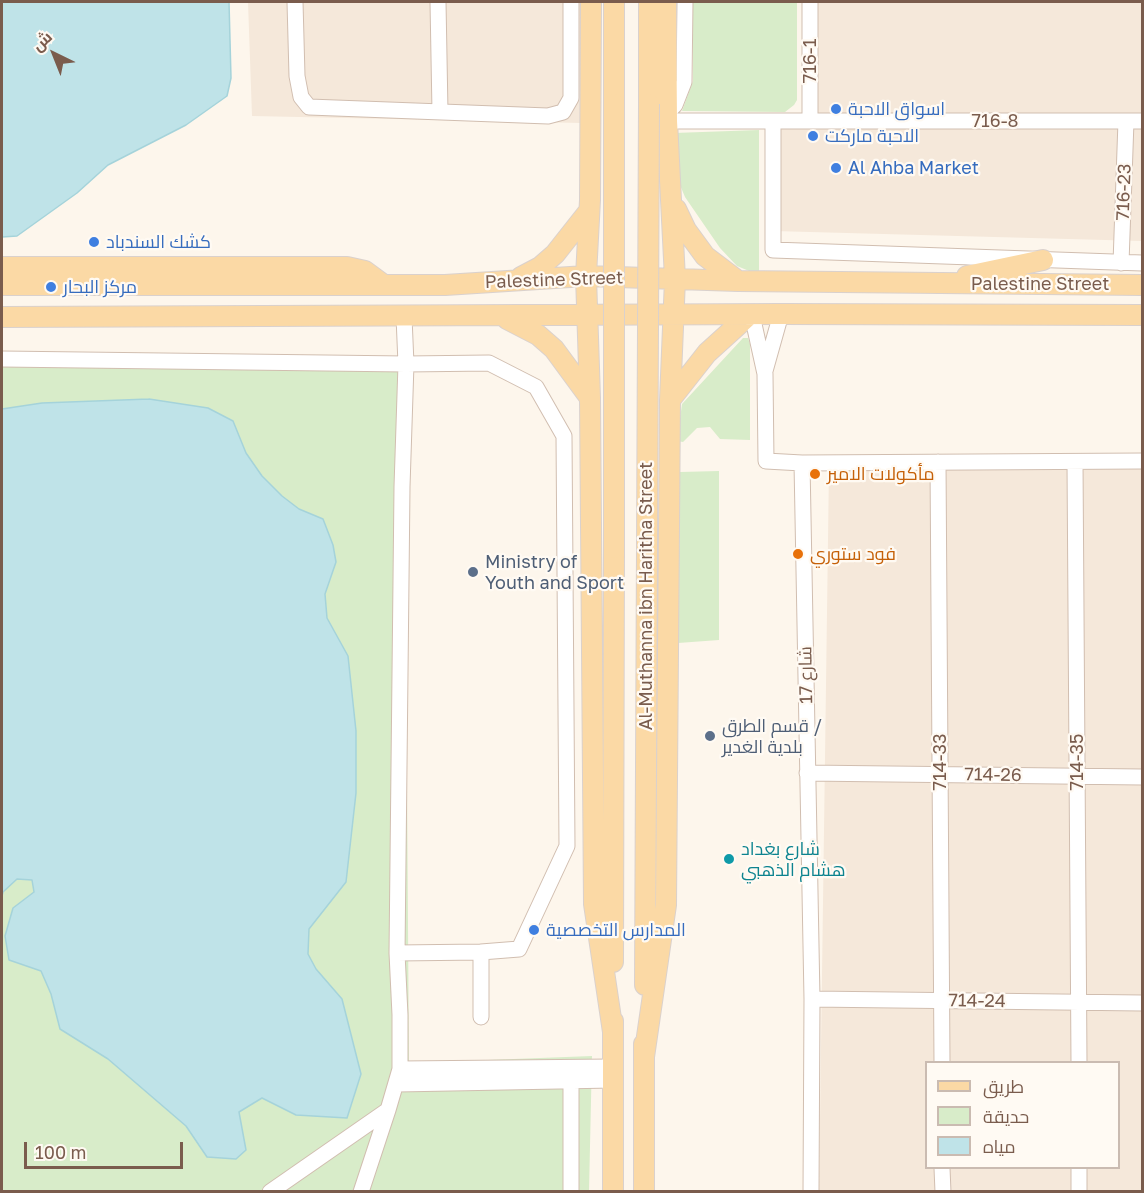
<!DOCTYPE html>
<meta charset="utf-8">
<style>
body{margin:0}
#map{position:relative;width:1144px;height:1193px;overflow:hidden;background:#fdf6ec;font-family:"Golos Text",Cairo,sans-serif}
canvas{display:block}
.frame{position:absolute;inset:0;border:3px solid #7a5c4d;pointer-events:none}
.legend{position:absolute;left:925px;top:1061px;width:195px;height:108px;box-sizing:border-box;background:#fffaf3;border:2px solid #cabbb1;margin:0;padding:8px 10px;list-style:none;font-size:18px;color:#7a5c4d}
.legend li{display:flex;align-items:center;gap:12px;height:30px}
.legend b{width:30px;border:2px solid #cabbb1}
.north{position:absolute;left:24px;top:24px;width:60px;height:60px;-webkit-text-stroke:4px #fffaf3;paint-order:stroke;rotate:317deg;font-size:16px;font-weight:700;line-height:24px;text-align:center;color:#7a5c4d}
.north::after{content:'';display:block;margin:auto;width:21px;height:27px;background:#7a5c4d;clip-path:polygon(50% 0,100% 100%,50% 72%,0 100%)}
.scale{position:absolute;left:24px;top:1142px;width:159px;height:27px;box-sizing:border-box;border:3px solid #7a5c4d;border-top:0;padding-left:8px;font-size:18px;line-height:21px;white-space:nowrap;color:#7a5c4d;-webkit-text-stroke:4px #fffaf3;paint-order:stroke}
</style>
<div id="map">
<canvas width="1144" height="1193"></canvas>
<div class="frame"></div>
<ul class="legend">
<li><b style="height:8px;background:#fbd9a5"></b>طريق</li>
<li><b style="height:16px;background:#d8ecc9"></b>حديقة</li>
<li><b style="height:16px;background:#bfe3e8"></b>مياه</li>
</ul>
<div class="north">ش</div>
<div class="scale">100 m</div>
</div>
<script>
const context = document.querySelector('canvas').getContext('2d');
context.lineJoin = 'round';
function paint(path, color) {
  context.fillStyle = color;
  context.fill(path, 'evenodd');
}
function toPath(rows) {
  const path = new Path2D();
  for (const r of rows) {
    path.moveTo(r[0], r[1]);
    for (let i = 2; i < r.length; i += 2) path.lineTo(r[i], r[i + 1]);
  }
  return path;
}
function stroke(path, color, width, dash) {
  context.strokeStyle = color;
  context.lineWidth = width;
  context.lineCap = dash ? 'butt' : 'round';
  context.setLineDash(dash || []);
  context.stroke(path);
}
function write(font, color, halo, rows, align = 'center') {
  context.font = font + ' "Golos Text",Cairo,sans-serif';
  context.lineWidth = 4.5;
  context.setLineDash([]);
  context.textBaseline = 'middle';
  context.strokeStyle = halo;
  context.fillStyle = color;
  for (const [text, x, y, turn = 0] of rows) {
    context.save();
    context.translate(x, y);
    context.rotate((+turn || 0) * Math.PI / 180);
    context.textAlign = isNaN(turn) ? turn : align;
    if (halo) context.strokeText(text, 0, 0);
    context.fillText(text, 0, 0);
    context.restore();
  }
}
const residential = toPath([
 [248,2,580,2,581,123,252,116],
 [810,2,1142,2,1142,241,773,231,773,121,810,121],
 [829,467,1142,468,1142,1191,819,1192],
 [926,1062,1118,1062,1118,1168,926,1168]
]);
const green = toPath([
 [693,2,797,2,797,100,794,105,785,112,682,111,693,81],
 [759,130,759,275,737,266,720,248,685,197,675,173,674,133],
 [743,338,748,338,750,344,750,440,720,439,710,427,697,428,683,442,677,441,682,404],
 [2,359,404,367,409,1063,592,1056,589,1191,2,1192],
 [719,471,719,640,678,643,680,472]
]);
const water = toPath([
 [2,2,229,2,231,78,227,96,186,125,108,165,77,193,17,236,2,237,2,2],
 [149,399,208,408,233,421,246,453,262,476,282,496,299,509,323,519,333,545,336,562,325,594,327,618,348,656,356,731,356,793,346,882,309,929,308,954,316,969,342,999,361,1074,347,1118,296,1115,262,1098,239,1112,246,1150,236,1159,207,1157,186,1126,108,1059,60,1029,51,994,41,971,9,960,5,936,13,908,34,892,32,880,17,879,3,892,2,896,2,409,42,403,149,399]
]);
const minor = toPath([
 [295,2,297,76,301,97,309,107,548,116,563,112,571,98,571,2],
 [438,2,440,112],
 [666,114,675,105,684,82,685,2],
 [667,121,1142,121],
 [773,121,773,250,1142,263],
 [810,121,810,2],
 [1121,263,1126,121],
 [752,315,765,374,766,461,802,463,812,999,811,1192],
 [2,359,406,364,489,363,536,387,564,436,567,846,519,949,481,952,481,1017],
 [765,371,781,314],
 [938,462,942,1062],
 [1075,462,1079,1062],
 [802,463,1142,461],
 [807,773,1142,777],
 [397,953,481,952],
 [812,999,1142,1003],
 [400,1069,612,1067],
 [397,1084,613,1080],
 [942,1168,943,1192],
 [1079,1168,1079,1192],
 [270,1192,388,1110,400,1069,400,1015,397,953,402,487,406,364,404,317],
 [361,1192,388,1110],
 [571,1192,571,1072]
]);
const major = toPath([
 [591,2,590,200,586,276,590,398,594,904,613,1032],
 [614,104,614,2],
 [649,104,649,2],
 [676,209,686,230,705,256,738,281],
 [2,267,347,267,365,271,384,285],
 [967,276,1043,260],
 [521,277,540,267,555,254,589,211],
 [2,285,445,285,586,276,738,281,1142,285],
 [2,317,781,314,1142,315],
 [507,319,538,335,554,349,590,398],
 [670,400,707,353,749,315],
 [613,962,614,548],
 [645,985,647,548],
 [613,1021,613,1192],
 [644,1057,666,905,670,400,675,279,667,121,666,2],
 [644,1192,644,1044]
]);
const majorBridge = toPath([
 [614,548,614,104],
 [647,548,649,104]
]);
const markers = [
 [836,109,6,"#3f7fe0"],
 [813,136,6,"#3f7fe0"],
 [836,168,6,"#3f7fe0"],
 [94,242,6,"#3f7fe0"],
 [51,287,6,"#3f7fe0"],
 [815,474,6,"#e8710a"],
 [798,554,6,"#e8710a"],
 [473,572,6,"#5c6f8a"],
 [710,736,6,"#5c6f8a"],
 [729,859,6,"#0f9aa8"],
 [534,930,6,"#3f7fe0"]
];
const streetNames = [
 ["716-1",810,61,-90],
 ["716-8",995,121],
 ["716-23",1124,192,-88],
 ["Palestine Street",554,280,-2],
 ["Palestine Street",1040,284],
 ["Al-Muthanna ibn Haritha Street",646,596,-90],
 ["شارع 17",806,675,-91],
 ["714-33",940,762,-90],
 ["714-35",1077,762,-90],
 ["714-26",993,775,1],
 ["714-24",977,1001,1]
];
const shopNames = [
 ["اسواق الاحبة",848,109],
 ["الاحبة ماركت",825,136],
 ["Al Ahba Market",848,168],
 ["كشك السندباد",106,242],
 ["مركز البحار",63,287],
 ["المدارس التخصصية",546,930]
];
const foodNames = [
 ["مأكولات الامير",827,474],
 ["فود ستوري",810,554]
];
const serviceNames = [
 ["Ministry of",485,562],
 ["Youth and Sport",485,583],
 ["قسم الطرق /",722,726],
 ["بلدية الغدير",722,747]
];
const cultureNames = [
 ["شارع بغداد",741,849],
 ["هشام الذهبي",741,870]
];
paint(residential, '#f5e8da');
paint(green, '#d8ecc9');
paint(water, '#bfe3e8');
stroke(water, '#a5d3da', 1.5);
stroke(minor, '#d1beb0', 17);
stroke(major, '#dad1cd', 22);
stroke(minor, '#fff', 15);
stroke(major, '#fbd9a5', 20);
stroke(majorBridge, '#dad1cd', 22, []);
stroke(majorBridge, '#fbd9a5', 20);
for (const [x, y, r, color] of markers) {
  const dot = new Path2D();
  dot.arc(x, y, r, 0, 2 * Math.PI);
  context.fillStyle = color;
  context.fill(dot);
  stroke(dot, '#fffaf3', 2);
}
write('18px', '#7a5c4d', '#fffaf3', streetNames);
write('18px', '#366cbe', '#fffaf3', shopNames, 'left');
write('18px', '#c56008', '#fffaf3', foodNames, 'left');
write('18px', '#4e5e75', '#fffaf3', serviceNames, 'left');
write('18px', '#0d838f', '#fffaf3', cultureNames, 'left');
</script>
